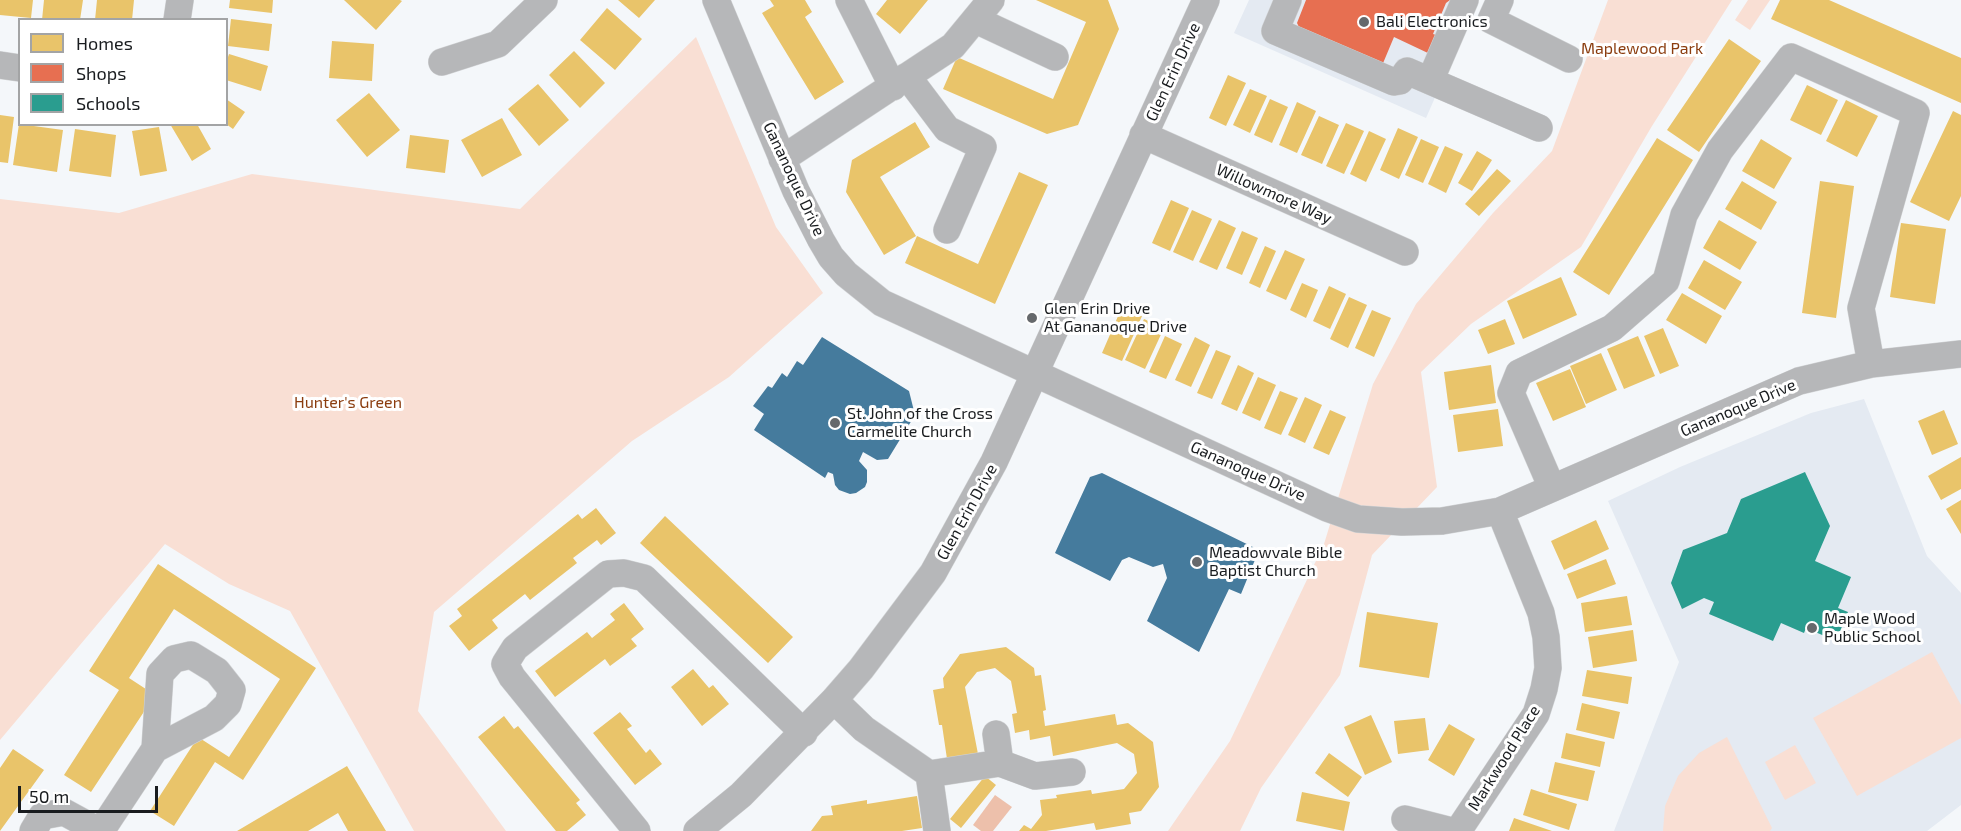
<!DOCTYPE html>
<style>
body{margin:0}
#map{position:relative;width:1961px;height:831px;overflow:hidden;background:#f4f7fa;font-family:"Exo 2",sans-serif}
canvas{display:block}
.legend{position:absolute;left:18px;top:18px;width:210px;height:108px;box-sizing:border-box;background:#fff;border:2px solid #a3a4a5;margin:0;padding:8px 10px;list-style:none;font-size:18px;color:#191c1f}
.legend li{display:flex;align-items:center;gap:12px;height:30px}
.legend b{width:30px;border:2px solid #a3a4a5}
.scale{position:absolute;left:18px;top:786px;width:140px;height:27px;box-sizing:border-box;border:3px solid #191c1f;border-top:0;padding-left:8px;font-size:18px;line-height:21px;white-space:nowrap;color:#191c1f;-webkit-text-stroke:4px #fff;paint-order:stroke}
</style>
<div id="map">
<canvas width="1961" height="831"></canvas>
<ul class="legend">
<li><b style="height:16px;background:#e9c46a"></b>Homes</li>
<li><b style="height:16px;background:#e76f51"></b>Shops</li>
<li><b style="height:16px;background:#2a9d8f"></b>Schools</li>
</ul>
<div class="scale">50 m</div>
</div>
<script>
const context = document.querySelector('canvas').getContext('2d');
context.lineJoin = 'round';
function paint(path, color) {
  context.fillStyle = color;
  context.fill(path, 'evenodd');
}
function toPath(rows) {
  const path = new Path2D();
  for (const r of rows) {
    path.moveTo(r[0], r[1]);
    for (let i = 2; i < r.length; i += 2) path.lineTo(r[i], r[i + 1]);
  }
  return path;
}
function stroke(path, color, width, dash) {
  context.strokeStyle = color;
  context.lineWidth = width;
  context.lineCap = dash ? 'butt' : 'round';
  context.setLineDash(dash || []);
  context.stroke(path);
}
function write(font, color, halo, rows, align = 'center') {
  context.font = font + ' "Exo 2",sans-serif';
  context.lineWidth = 6;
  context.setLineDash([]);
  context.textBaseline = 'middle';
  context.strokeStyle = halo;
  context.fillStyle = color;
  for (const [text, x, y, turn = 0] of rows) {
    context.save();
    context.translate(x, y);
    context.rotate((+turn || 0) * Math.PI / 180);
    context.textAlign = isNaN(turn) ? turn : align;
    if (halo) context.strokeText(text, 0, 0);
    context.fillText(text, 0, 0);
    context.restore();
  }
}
const built = toPath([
 [1249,0,1478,0,1426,118,1234,33],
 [1864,399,1927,556,1961,593,1961,805,1927,831,1614,831,1679,662,1608,501,1680,467,1811,413]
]);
const green = toPath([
 [1608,0,1732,0,1652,126,1581,247,1471,324,1421,372,1437,487,1372,555,1340,675,1261,788,1240,831,1168,831,1230,741,1324,544,1373,384,1416,304,1493,213,1552,151],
 [1748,0,1770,0,1750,30,1735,20],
 [696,37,776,227,823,293,729,377,632,441,434,612,418,711,506,831,414,831,290,611,229,584,165,544,0,740,0,199,119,213,252,174,520,209],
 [1932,652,1961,705,1961,738,1857,796,1813,718],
 [1727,737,1772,828,1770,831,1663,831,1665,806,1678,776,1699,753],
 [1795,745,1816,783,1785,800,1765,762]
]);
const water = toPath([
 [995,795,1012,807,993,831,981,831,973,825]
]);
const homes = toPath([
 [0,0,33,0,31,18,0,15],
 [44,0,83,0,80,20,42,20],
 [97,0,134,0,132,20,95,20],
 [230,0,273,0,272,13,229,8],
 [344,0,400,0,402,1,376,30],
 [618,0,655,0,639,18],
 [770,0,805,0,812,12,805,17,844,82,815,100,762,13,774,6],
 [887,0,928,0,900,34,876,14],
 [1036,0,1108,0,1119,29,1078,125,1047,134,943,89,957,57,1053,99,1086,22],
 [1780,0,1829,0,1961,58,1961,103,1771,19],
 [607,8,642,39,615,70,580,40],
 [231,19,272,24,269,51,228,46],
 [1729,39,1761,61,1699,152,1667,130],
 [332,41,374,44,372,81,329,78],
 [574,51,605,83,580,108,549,75],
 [229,54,268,66,261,91,226,80,226,63],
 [1228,75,1246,83,1226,126,1209,118],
 [538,84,569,120,539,146,508,109],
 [1807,85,1838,100,1821,135,1790,120],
 [1250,89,1267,96,1250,133,1233,125],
 [369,93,400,130,367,157,336,120],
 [226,99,245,112,233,129,226,124],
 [1270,99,1288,107,1272,143,1254,135],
 [1846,100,1878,116,1857,157,1826,141],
 [1297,102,1316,111,1297,153,1279,145],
 [1953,111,1961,115,1961,196,1949,221,1910,202],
 [0,115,14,117,8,163,0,162],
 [1319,116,1339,125,1322,164,1301,155],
 [502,118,522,155,482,177,461,140],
 [915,122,930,147,880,177,916,236,884,255,846,192,852,160],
 [1346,123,1364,131,1344,174,1326,166],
 [19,124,63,130,57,172,13,165],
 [170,124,197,124,211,149,192,161],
 [159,127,167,171,140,176,132,131],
 [1398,128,1418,137,1399,179,1380,170],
 [75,129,116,135,111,177,69,171],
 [1369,131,1386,139,1366,182,1350,174],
 [410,135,449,140,445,173,406,168],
 [1657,138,1693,160,1609,295,1573,272],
 [1421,139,1439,147,1423,183,1405,175],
 [1761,139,1792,158,1774,189,1742,171],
 [1445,146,1463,154,1446,193,1428,184],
 [1477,151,1492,160,1472,191,1458,183],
 [1497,169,1511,181,1479,216,1465,204],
 [1019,172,1048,185,995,304,905,263,917,236,978,264],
 [1742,181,1777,202,1761,230,1725,209],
 [1820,181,1854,186,1836,318,1802,313],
 [1171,200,1189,208,1170,251,1152,243],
 [1192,210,1212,219,1193,261,1173,252],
 [1219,220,1236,228,1217,270,1199,262],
 [1719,220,1757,242,1740,270,1703,248],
 [1901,223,1946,229,1935,304,1890,297],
 [1242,231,1258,238,1242,275,1226,268],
 [1265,246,1276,251,1260,288,1249,283],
 [1285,250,1305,259,1286,300,1266,291],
 [1704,260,1742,282,1725,310,1688,288],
 [1561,277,1577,315,1523,339,1507,301],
 [1302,283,1318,290,1306,318,1290,310],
 [1329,286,1346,294,1330,329,1313,321],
 [1682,293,1722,316,1706,344,1666,320],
 [1349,297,1367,305,1348,348,1330,339],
 [1122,307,1142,316,1122,361,1102,353],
 [1372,310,1391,318,1374,357,1355,348],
 [1144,319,1164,328,1145,369,1125,360],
 [1505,319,1515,344,1488,354,1478,330],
 [1663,328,1679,366,1660,374,1644,336],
 [1165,336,1182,344,1166,379,1149,372],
 [1638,336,1655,376,1624,389,1607,349],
 [1195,337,1210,345,1191,387,1175,380],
 [1216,350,1231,356,1212,399,1197,393],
 [1601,353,1617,390,1586,404,1570,366],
 [1238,365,1254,373,1237,411,1221,404],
 [1491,365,1496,403,1449,410,1444,372],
 [1570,369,1586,407,1553,421,1536,383],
 [1258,377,1276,385,1260,421,1242,413],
 [1280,391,1298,398,1281,435,1264,428],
 [1305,397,1322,405,1305,443,1288,435],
 [1498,409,1503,446,1458,452,1453,415],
 [1330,410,1346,417,1329,455,1313,448],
 [1944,410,1958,444,1932,455,1918,421],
 [1961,457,1961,489,1941,500,1928,476],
 [1961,500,1961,534,1946,509],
 [596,508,616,533,601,545,597,540,573,558,577,563,530,600,525,594,492,620,498,628,469,651,449,626,462,616,457,609,578,514,582,519],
 [665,516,793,637,768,663,640,543],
 [1596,520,1609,549,1564,570,1551,541],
 [1606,559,1616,584,1577,599,1567,574],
 [158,564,316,668,243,780,215,762,174,826,150,811,198,737,229,757,280,679,174,609,129,678,155,695,91,792,64,775,119,690,89,671],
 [1627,596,1632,625,1585,632,1581,603],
 [624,603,644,629,631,639,637,646,610,666,605,659,555,697,535,671,587,632,592,638,615,620,610,614],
 [1367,612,1438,623,1429,678,1359,667],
 [1633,630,1637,661,1593,668,1588,637],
 [1006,647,1034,668,1035,676,1041,675,1046,710,1043,711,1045,726,1115,714,1117,725,1128,723,1153,742,1159,787,1141,811,1129,813,1131,824,1096,830,1094,823,1046,831,1019,831,1024,825,1031,829,1042,815,1040,800,1057,798,1056,795,1091,790,1092,794,1124,789,1137,773,1134,754,1117,743,1053,756,1050,736,1030,740,1029,730,1015,733,1012,714,1017,713,1011,681,995,668,977,672,965,687,978,754,947,759,942,725,939,725,933,690,944,688,943,678,960,654],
 [693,669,709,688,713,685,729,704,702,726,671,687],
 [1587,670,1632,677,1628,704,1582,696],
 [1582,703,1620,712,1614,739,1576,730],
 [620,712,632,726,627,729,646,753,650,749,662,764,635,785,593,733],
 [1371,715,1392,762,1365,775,1344,727],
 [504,716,514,729,518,726,580,800,576,803,586,815,567,831,556,831,478,737],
 [1425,718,1429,750,1398,754,1394,721],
 [1449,724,1475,739,1454,776,1428,760],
 [1566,733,1605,742,1600,767,1561,758],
 [13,749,44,770,0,831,0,768],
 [1329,753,1362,777,1348,797,1315,773],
 [1555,762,1595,771,1588,801,1548,792],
 [347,766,386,831,348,831,338,813,308,831,237,831],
 [985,776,996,785,961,828,950,819],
 [1531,789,1577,804,1569,830,1523,815],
 [1302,792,1350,802,1344,831,1296,821],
 [917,796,922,828,902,831,811,831,822,816,833,815,831,806,867,800,867,804],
 [1514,818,1552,831,1509,831]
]);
const shops = toPath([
 [1306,0,1450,0,1446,3,1433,34,1436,35,1430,54,1394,37,1381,68,1303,35,1297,23]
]);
const schools = toPath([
 [1805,472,1830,526,1815,561,1851,577,1838,608,1848,612,1836,641,1806,628,1804,633,1781,623,1773,641,1709,614,1714,602,1704,598,1682,609,1671,583,1683,550,1727,533,1741,499]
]);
const public = toPath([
 [822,337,909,391,915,415,888,459,877,460,863,452,859,461,867,470,867,482,865,487,856,493,850,494,839,490,835,485,833,474,828,472,825,478,754,430,764,414,753,406,768,386,772,388,782,373,787,377,797,361,803,365],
 [1102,473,1259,550,1241,594,1229,589,1199,652,1147,621,1167,578,1163,564,1153,567,1129,557,1122,560,1110,581,1055,553,1090,477]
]);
const minor = toPath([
 [716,0,796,191,821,240,831,257,846,274,882,303,1327,508,1358,519,1402,522,1442,521,1500,511,1799,381,1871,364,1961,354],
 [849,0,893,87],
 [1288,0,1275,31,1394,82,1400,81,1407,71,1539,128],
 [1500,0,1491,20,1569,59],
 [177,20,180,0],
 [976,20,1055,57],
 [442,62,498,44,544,0],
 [0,65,20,68],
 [907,76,947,129,983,147,947,230],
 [1430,81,1465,0],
 [1143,135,1405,252],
 [782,159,953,46,991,0],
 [1552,488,1511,393,1519,373,1612,328,1666,281,1684,215,1720,150,1791,57,1916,113,1861,308,1871,364],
 [834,700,864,729,929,774,1000,763,1035,776,1072,772],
 [996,734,1000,763],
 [929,774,937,831],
 [1405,819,1452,831],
 [33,831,42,816,64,812,99,831],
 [101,831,155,749,214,718,228,704,232,690,217,671,191,655,174,659,160,674,155,749],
 [637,831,512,677,505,664,515,648,608,574,624,573,644,578,804,733],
 [697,831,741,795,834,700,861,669,933,573,994,462,1206,0],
 [1458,831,1536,714,1544,689,1548,668,1546,637,1541,613,1500,511]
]);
const markers = [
 [1364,22,6,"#66696c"],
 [1032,318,6,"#66696c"],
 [835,423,6,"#66696c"],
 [1197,562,6,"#66696c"],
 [1812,628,6,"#66696c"]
];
const poiNames = [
 ["Bali Electronics",1376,22],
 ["Glen Erin Drive",1044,309],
 ["At Gananoque Drive",1044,327],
 ["St. John of the Cross",847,414],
 ["Carmelite Church",847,432],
 ["Meadowvale Bible",1209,553],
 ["Baptist Church",1209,571],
 ["Maple Wood",1824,619],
 ["Public School",1824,637]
];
const parkNames = [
 ["Maplewood Park",1642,49],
 ["Hunter's Green",348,403]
];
const streetNames = [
 ["Glen Erin Drive",1173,72,-65],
 ["Gananoque Drive",794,179,65],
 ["Willowmore Way",1274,194,24],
 ["Gananoque Drive",1738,408,-23],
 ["Gananoque Drive",1248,471,24],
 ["Glen Erin Drive",967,512,-61],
 ["Markwood Place",1504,758,-58]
];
paint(built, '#e4eaf2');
paint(green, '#f9dfd4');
paint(water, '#edc0ab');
paint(homes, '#e9c46a');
paint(shops, '#e76f51');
paint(schools, '#2a9d8f');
paint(public, '#457b9d');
stroke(minor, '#d2d4d6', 28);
stroke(minor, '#b6b7b9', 27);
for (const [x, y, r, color] of markers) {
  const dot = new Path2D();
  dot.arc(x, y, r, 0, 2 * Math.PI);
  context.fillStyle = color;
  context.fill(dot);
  stroke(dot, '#fff', 2);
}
write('16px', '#191c1f', '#fff', poiNames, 'left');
write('16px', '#8b3d0f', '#fff', parkNames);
write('16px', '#191c1f', '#fff', streetNames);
</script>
